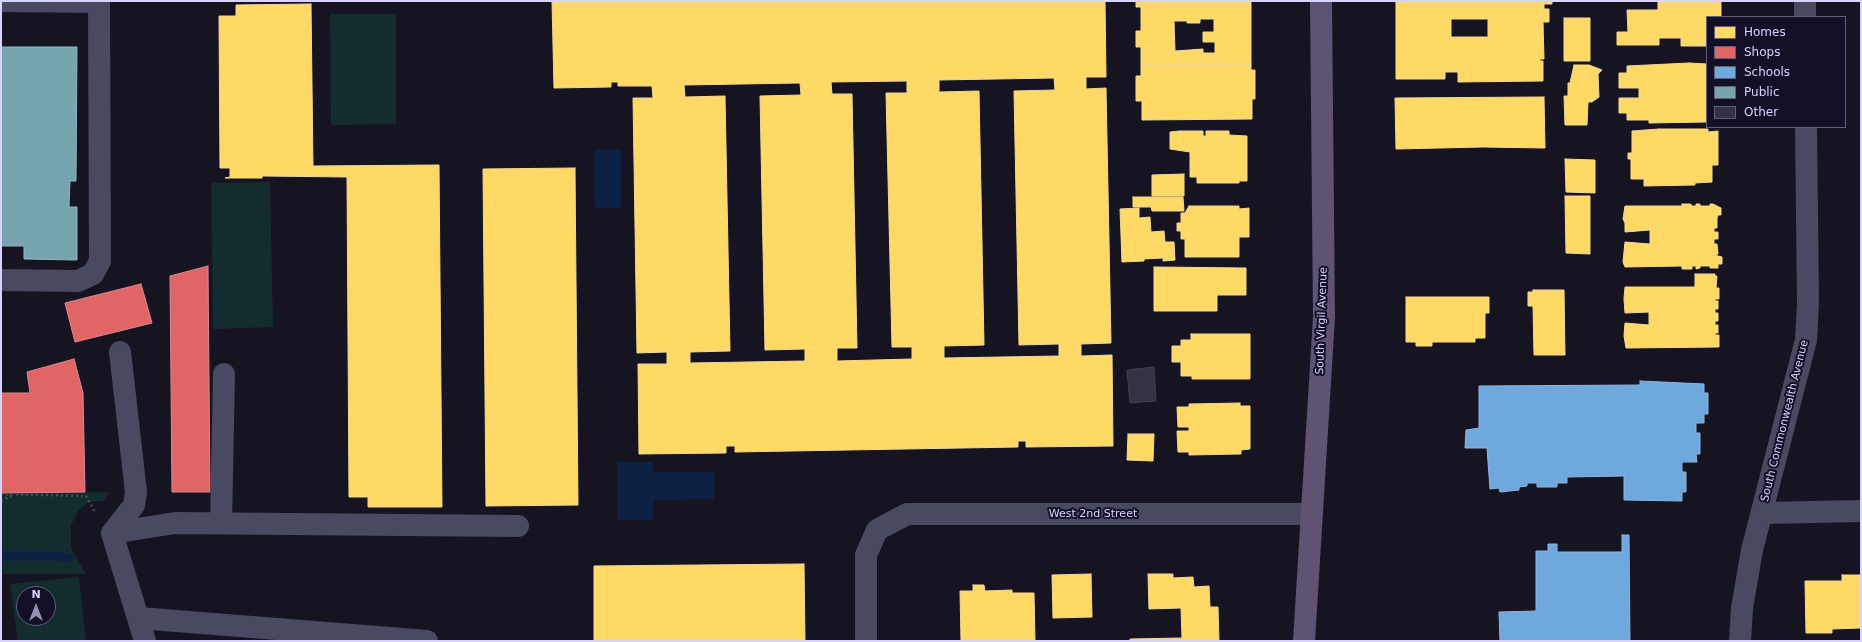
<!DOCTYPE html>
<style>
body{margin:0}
#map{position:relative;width:1862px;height:642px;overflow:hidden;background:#161421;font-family:"DejaVu Sans",sans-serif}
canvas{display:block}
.frame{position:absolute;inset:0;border:2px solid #d9d4ff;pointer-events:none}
.legend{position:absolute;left:1706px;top:16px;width:140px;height:112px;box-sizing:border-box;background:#130f26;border:1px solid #625e7d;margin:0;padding:5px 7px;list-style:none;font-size:12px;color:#d9d4ff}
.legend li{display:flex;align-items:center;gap:8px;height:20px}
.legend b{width:20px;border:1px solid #625e7d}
.north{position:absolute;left:16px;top:586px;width:40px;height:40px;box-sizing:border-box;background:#130f26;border:1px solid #625e7d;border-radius:50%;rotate:0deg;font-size:11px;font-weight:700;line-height:16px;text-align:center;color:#d9d4ff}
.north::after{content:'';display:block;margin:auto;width:14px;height:18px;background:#9591b1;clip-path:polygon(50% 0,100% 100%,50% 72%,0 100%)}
</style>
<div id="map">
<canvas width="1862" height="642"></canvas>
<div class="frame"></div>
<ul class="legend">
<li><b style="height:11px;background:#ffd966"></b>Homes</li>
<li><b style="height:11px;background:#e06666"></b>Shops</li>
<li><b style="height:11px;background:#6fa8dc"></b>Schools</li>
<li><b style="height:11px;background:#76a5af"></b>Public</li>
<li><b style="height:11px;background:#343243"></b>Other</li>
</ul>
<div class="north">N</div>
</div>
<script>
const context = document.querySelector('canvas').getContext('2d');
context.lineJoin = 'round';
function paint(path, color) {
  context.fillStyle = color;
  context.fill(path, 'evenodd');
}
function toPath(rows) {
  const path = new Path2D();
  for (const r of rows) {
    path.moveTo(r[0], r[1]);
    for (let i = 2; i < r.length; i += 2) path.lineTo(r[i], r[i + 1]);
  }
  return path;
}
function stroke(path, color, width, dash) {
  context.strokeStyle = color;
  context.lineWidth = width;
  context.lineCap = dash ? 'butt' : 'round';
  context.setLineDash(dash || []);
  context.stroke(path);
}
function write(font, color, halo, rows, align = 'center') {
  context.font = font + ' "DejaVu Sans",sans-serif';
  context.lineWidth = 4;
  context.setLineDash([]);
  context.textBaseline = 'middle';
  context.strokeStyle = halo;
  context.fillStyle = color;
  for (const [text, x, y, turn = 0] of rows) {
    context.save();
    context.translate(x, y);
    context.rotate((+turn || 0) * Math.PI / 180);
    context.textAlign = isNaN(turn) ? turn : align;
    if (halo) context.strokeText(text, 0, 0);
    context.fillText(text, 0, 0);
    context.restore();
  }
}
const green = toPath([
 [330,14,396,14,396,124,331,125],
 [270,182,273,327,213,329,211,183],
 [109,492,103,501,89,502,79,510,71,525,71,548,86,574,1,574,1,493],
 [79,577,86,641,18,641,10,584],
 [24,594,48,594,48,618,24,618]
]);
const water = toPath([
 [621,149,621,208,595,208,594,150],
 [617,462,653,462,653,472,714,472,714,499,653,500,653,520,617,520]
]);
const homes = toPath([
 [552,1,1105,1,1106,77,1086,77,1086,89,1106,88,1111,343,1081,344,1081,356,1112,355,1113,446,1026,447,1026,441,1018,441,1018,447,735,452,735,446,726,446,726,453,639,454,638,364,667,364,667,352,637,353,633,98,653,98,652,86,618,86,618,82,611,82,611,87,554,88,552,1],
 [1054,78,1055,90,1014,91,1019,345,1059,344,1059,356,944,358,944,346,984,345,979,91,939,92,939,80,1054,78],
 [907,81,907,93,886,93,892,347,912,347,912,359,837,361,837,348,857,348,852,94,832,94,831,82,907,81],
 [800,83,801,95,760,96,765,350,805,349,805,361,690,363,690,352,730,351,725,96,685,97,684,85,800,83],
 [1136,1,1251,1,1251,64,1141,65,1141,47,1136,47,1136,31,1141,31,1141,7,1136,7,1136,1],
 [1200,19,1214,19,1214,32,1203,32,1203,42,1215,42,1215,53,1203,53,1203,49,1175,51,1174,21,1187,21,1187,23,1200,23,1200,19],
 [1396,1,1552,1,1552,4,1544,4,1544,9,1549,9,1549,22,1543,22,1544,59,1540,59,1540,61,1543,61,1543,81,1458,82,1458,72,1445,72,1445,79,1396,79,1396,1],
 [1451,19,1488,19,1488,37,1451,37,1451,19],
 [1658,1,1721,1,1721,17,1707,17,1707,46,1681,46,1681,38,1659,38,1659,45,1617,45,1617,32,1628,32,1627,10,1658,10,1658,1],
 [311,4,313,166,439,165,442,507,368,507,368,497,349,497,347,177,262,176,262,178,225,178,230,177,230,168,220,168,219,16,236,16,236,5,311,4],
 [1564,18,1590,18,1590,61,1564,61,1564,18],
 [1689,63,1707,64,1707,122,1649,123,1649,120,1627,120,1627,113,1619,113,1619,98,1639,98,1639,88,1619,88,1619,73,1627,73,1627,66,1689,63],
 [1251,64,1251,70,1255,70,1255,99,1252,99,1252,119,1142,120,1142,101,1136,101,1136,76,1141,76,1141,65,1251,64],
 [1574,65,1589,65,1602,70,1598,74,1599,97,1592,102,1588,102,1587,125,1565,125,1564,96,1568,96,1568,83,1570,83,1574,65],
 [1544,97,1545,148,1483,147,1396,149,1395,98,1544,97],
 [1659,129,1708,129,1708,132,1718,131,1718,165,1712,165,1712,182,1695,183,1695,185,1644,186,1644,179,1631,179,1631,159,1628,159,1628,153,1632,153,1632,131,1659,129],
 [1180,131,1203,131,1203,136,1206,136,1206,131,1229,131,1229,135,1247,136,1247,181,1239,181,1239,183,1197,183,1197,177,1190,177,1190,152,1170,149,1170,132,1180,131],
 [1565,159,1595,160,1595,193,1566,192,1565,159],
 [575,168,578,505,486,506,483,169,575,168],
 [1184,174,1184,196,1152,196,1152,175,1184,174],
 [1565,196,1590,196,1590,254,1566,253,1565,196],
 [1133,197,1183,197,1184,211,1152,211,1151,207,1133,207,1133,197],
 [1682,204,1691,204,1691,206,1696,206,1696,204,1700,204,1700,206,1710,206,1710,204,1713,204,1721,208,1721,215,1718,215,1717,218,1717,228,1714,228,1714,232,1718,232,1718,239,1714,239,1714,244,1717,244,1718,254,1714,255,1722,257,1722,264,1718,264,1718,268,1710,268,1710,266,1700,266,1700,268,1696,269,1696,266,1692,266,1692,269,1682,269,1682,266,1625,267,1623,262,1625,242,1650,244,1650,230,1625,232,1625,223,1623,219,1625,206,1682,206,1682,204],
 [1189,206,1239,206,1239,209,1249,208,1249,237,1239,237,1239,257,1185,257,1185,239,1181,239,1181,231,1177,231,1177,223,1181,223,1181,213,1185,213,1189,206],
 [1139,208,1139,218,1150,217,1151,232,1164,231,1165,242,1174,242,1175,260,1163,261,1163,258,1144,259,1144,261,1122,262,1120,209,1139,208],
 [1154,267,1246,268,1246,295,1217,295,1217,311,1154,311,1154,267],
 [1695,274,1715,274,1715,276,1717,276,1716,288,1719,288,1719,299,1715,299,1715,301,1718,301,1718,309,1715,309,1715,313,1718,313,1718,321,1715,321,1715,325,1718,325,1718,333,1715,333,1715,335,1719,335,1719,347,1626,348,1624,336,1625,323,1649,325,1649,312,1625,313,1624,299,1625,287,1695,287,1695,274],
 [1533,290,1564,290,1565,355,1534,355,1533,306,1528,306,1528,292,1533,292,1533,290],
 [1406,297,1489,297,1489,313,1485,313,1485,338,1475,338,1475,342,1432,342,1432,346,1416,346,1416,342,1406,342,1406,297],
 [1191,334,1250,334,1250,379,1192,379,1192,376,1181,376,1181,362,1172,362,1172,346,1181,346,1181,340,1191,340,1191,334],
 [1240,403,1240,406,1250,406,1250,449,1241,450,1241,454,1189,455,1189,452,1178,452,1177,431,1189,431,1189,427,1178,427,1177,407,1189,407,1189,404,1240,403],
 [1128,434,1154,434,1153,461,1127,460,1128,434],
 [804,564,805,641,594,641,594,566,804,564],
 [1091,574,1092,617,1053,618,1052,575,1091,574],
 [1148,574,1173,574,1173,578,1193,577,1194,587,1209,586,1210,607,1218,607,1219,641,1130,641,1130,639,1182,638,1181,608,1149,609,1148,574],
 [1842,575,1861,575,1861,628,1832,629,1832,633,1806,633,1805,581,1842,581,1842,575],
 [973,585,984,585,985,591,1012,590,1012,593,1034,593,1035,641,961,641,960,591,973,591,973,585]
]);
const shops = toPath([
 [208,266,210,492,172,492,170,276,208,266],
 [141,284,152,323,75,342,65,303,141,284],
 [74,359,83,393,85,492,1,493,1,393,30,393,27,372,74,359]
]);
const schools = toPath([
 [1640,381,1704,384,1704,393,1708,393,1708,414,1704,414,1704,423,1696,423,1696,433,1700,433,1700,454,1696,454,1697,462,1682,462,1682,472,1686,472,1686,492,1682,492,1682,501,1624,500,1624,476,1567,477,1567,483,1557,483,1557,487,1537,487,1537,483,1527,483,1527,486,1519,487,1519,490,1500,492,1499,488,1490,489,1487,448,1465,448,1466,430,1479,428,1479,386,1640,385,1640,381],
 [1622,535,1629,535,1630,641,1500,641,1499,612,1536,611,1536,551,1548,551,1548,544,1557,544,1557,552,1622,552,1622,535]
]);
const public = toPath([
 [1,47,77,47,76,181,70,181,69,207,77,207,77,260,24,259,24,246,1,246,1,47]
]);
const stream = toPath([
 [1,556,57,556,69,558]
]);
const building = toPath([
 [1154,367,1156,401,1130,403,1127,370,1154,367]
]);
const path = toPath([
 [1,494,86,496,95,512],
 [1,501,13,495]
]);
const minor = toPath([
 [1,1,99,2,100,261,93,274,78,281,1,280],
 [1805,1,1805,17],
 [1763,513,1861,511],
 [221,523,224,374],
 [112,533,175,523,518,526],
 [112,533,134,505,136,492,120,352],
 [112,533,145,641],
 [139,618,427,641],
 [866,641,866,555,877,530,907,514,1312,514],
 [1740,641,1742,608,1752,550,1806,340,1808,303,1806,127]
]);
const major = toPath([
 [1304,641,1324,317,1321,1]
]);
const streetNames = [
 ["South Virgil Avenue",1322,321,-88],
 ["South Commonwealth Avenue",1785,421,-76],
 ["West 2nd Street",1093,514]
];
paint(green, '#132c2d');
paint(water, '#0d2144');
paint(homes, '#ffd966');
stroke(homes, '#f4d894', 1);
paint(shops, '#e06666');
stroke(shops, '#de8794', 1);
paint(schools, '#6fa8dc');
stroke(schools, '#8fb5e6', 1);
paint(public, '#76a5af');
stroke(public, '#94b3c7', 1);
stroke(stream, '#0d2144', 9);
paint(building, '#343243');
stroke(building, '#433f54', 1);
stroke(path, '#44505f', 2.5, [2, 3]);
stroke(minor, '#4a4962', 22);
stroke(major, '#5e5373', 22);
write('11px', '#d9d4ff', '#130f26', streetNames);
</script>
